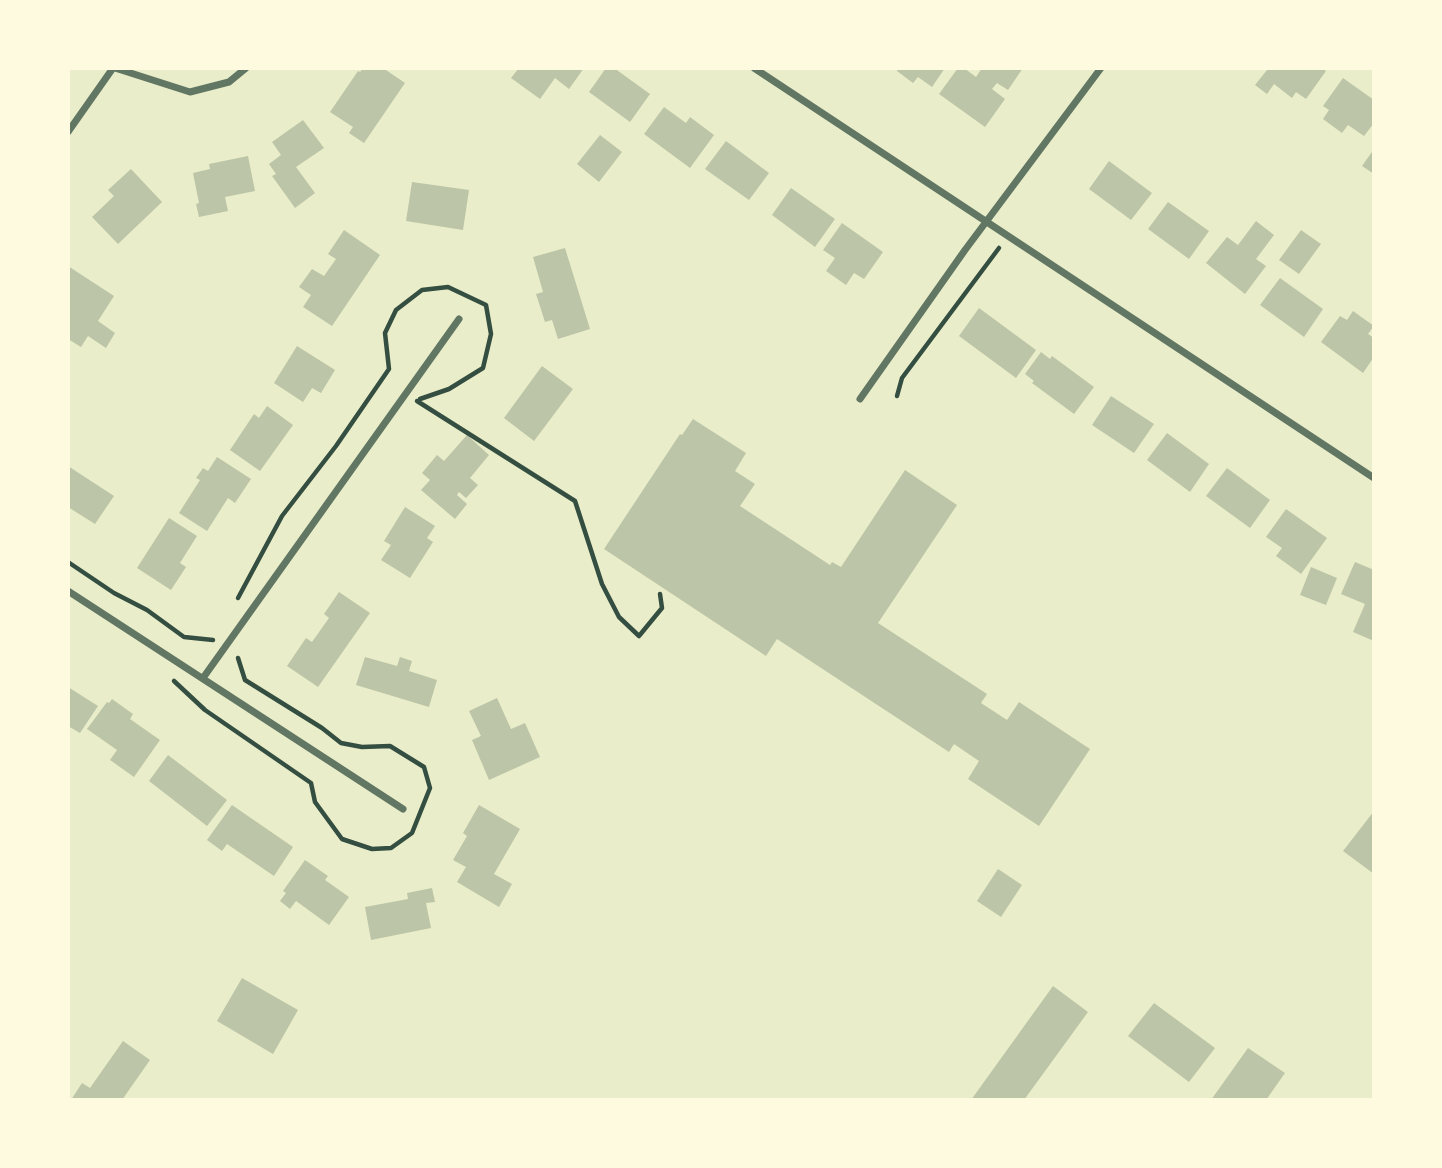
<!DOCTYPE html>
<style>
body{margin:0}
#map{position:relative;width:1442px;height:1168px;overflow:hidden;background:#e9edc9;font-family:Ubuntu,sans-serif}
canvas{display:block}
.frame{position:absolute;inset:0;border:70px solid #fefae0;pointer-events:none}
</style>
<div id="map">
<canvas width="1442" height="1168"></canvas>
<div class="frame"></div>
</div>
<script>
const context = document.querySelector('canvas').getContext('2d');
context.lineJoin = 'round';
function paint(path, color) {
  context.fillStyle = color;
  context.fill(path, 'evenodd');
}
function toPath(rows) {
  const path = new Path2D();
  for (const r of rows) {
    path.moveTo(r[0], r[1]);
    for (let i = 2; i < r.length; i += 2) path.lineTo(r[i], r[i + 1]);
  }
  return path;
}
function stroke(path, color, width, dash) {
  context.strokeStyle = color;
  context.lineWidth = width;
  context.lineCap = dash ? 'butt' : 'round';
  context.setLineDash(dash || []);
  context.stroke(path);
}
const building = toPath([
 [363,68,383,68,405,83,364,143,349,133,353,127,330,112,358,71,360,72],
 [519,68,584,68,569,89,555,78,540,99,511,78],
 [606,68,614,68,650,94,630,122,589,92],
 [899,68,945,68,932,87,918,77,913,83,897,71],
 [958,68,964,68,976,77,982,68,1023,68,1008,90,997,83,992,89,1005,99,985,127,939,94],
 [1264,68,1322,68,1326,71,1306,99,1296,92,1292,98,1274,84,1267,94,1255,85,1267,70],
 [1343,78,1374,100,1374,123,1364,136,1348,125,1342,133,1323,119,1329,110,1323,106],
 [664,107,686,123,690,117,714,135,690,168,644,134],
 [303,120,324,148,296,167,315,193,295,208,272,176,276,174,269,164,281,155,272,142],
 [600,135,622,152,599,182,577,164],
 [726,141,769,173,749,200,705,169],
 [1374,149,1374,174,1362,166],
 [248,156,255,191,225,197,228,211,199,217,196,204,199,203,193,173,210,169,209,164],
 [1109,161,1152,193,1131,220,1089,189],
 [131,169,162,202,118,244,92,217,114,196,108,190],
 [412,182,469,190,463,230,406,221],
 [791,188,835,219,815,247,772,215],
 [1168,202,1209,231,1189,259,1148,229],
 [1256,221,1274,235,1256,259,1266,266,1245,294,1206,263,1227,237,1238,245],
 [842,223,883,252,864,279,854,273,846,285,826,271,835,258,823,250],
 [344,230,380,255,332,326,303,307,311,295,299,287,312,269,324,276,336,259,328,254],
 [1301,230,1321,244,1299,274,1279,260],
 [565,248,590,329,558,339,552,320,545,322,536,294,543,292,533,257],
 [68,266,114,296,98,321,115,333,106,348,88,336,81,347,68,339],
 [1280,278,1323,309,1304,337,1260,305],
 [979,308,1036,350,1016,378,959,336],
 [1353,311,1374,326,1368,334,1374,338,1374,357,1363,373,1321,342,1340,316,1347,320],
 [297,346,335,370,321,393,312,388,303,402,274,383],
 [1041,352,1050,359,1052,356,1094,387,1074,414,1032,383,1034,381,1025,374],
 [542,366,573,389,534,441,504,418],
 [1111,396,1154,424,1134,453,1092,425],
 [267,406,293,425,260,471,230,450,254,414,259,418],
 [693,419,746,453,735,471,755,484,740,506,830,565,832,562,841,567,905,470,957,505,878,623,987,694,981,703,1007,720,1019,702,1090,749,1039,826,968,779,979,761,954,744,949,752,777,639,766,656,604,549,680,434,682,435],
 [1167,433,1209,464,1190,492,1147,460],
 [467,435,489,455,470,478,478,485,466,498,459,492,457,495,467,504,455,519,421,490,430,480,422,473,437,455,444,461],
 [217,457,251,479,235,503,228,498,207,531,179,513,200,480,196,478,203,468,208,471],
 [68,466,114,496,95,524,68,507],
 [1227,468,1270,500,1250,528,1206,496],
 [405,507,435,526,427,538,433,542,410,578,381,560,391,545,384,541],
 [1286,509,1327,538,1301,574,1276,556,1282,548,1266,537],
 [169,518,197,536,180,563,186,567,171,590,137,568],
 [1355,562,1374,570,1374,641,1353,632,1365,604,1341,594],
 [1311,567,1337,578,1326,605,1300,595],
 [339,592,370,613,318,687,287,666,306,638,312,642,329,618,324,614],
 [365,657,397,666,400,657,412,661,409,671,437,680,429,707,356,685],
 [68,687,98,706,80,733,68,726],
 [497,698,511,729,525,723,540,757,489,780,472,740,481,736,469,711],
 [112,699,133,714,130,719,160,740,134,777,110,760,117,750,87,729,107,702,109,703],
 [168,755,227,800,207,826,149,781],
 [232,805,293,847,274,876,227,844,222,851,207,840],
 [479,805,520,829,494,874,512,884,499,907,457,882,466,867,453,860,467,836,463,833],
 [1374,811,1374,874,1343,851],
 [305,860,328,876,325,880,349,897,329,925,296,901,290,909,280,901,286,893,283,891],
 [998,869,1022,885,1001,917,977,901],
 [432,888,435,902,426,903,431,928,371,940,365,907,408,899,407,893],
 [242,978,298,1010,273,1054,217,1021],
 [1053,986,1088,1012,1024,1100,971,1100],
 [1154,1003,1215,1048,1189,1082,1128,1036],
 [123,1041,150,1060,122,1100,71,1100,82,1083,90,1088],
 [1248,1048,1285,1073,1266,1100,1211,1100]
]);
const path = toPath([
 [897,396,902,378,999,248],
 [417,401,575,501,602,584,619,617,639,636,662,608,660,594],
 [68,562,114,593,147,610,184,637,213,640],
 [238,598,282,516,336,446,389,369,385,333,396,310,422,290,448,287,486,305,491,334,483,368,449,389,420,399],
 [174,681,205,710,311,783,315,802,342,839,372,849,391,848,412,833,430,788,424,767,390,746,362,747,341,743,322,728,245,680,238,658]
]);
const minor = toPath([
 [115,68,190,92,229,82,246,68],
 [754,68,1374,478],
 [68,132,113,68],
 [860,399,965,250,1101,68],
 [68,591,403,809],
 [203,678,459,319]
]);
paint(building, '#bcc5a7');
stroke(path, '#344e41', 4.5);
stroke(minor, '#617663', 7);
</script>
